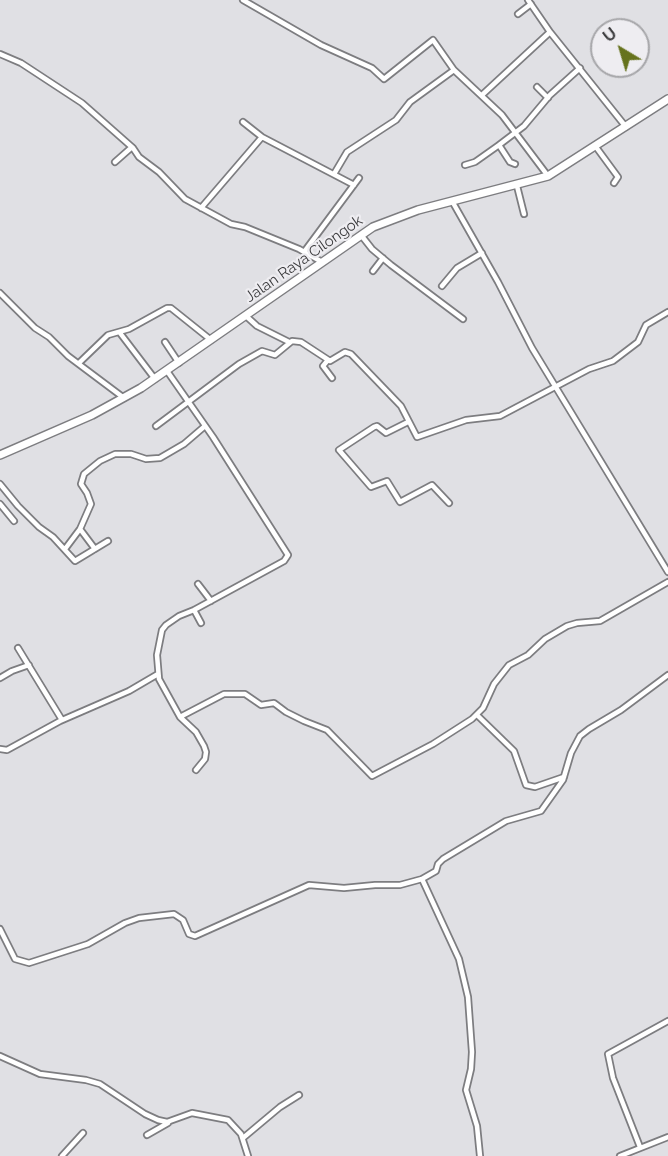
<!DOCTYPE html>
<style>
body{margin:0}
#map{position:relative;width:668px;height:1156px;overflow:hidden;background:#e0e0e4;font-family:Raleway,sans-serif}
canvas{display:block}
.north{position:absolute;left:590px;top:18px;width:60px;height:60px;box-sizing:border-box;background:#eeedf1;border:2px solid #a6a6a9;border-radius:50%;rotate:322deg;font-size:16px;font-weight:700;line-height:24px;text-align:center;color:#3b3b3d}
.north::after{content:'';display:block;margin:auto;width:21px;height:27px;background:#66731d;clip-path:polygon(50% 0,100% 100%,50% 72%,0 100%)}
</style>
<div id="map">
<canvas width="668" height="1156"></canvas>
<div class="north">U</div>
</div>
<script>
const context = document.querySelector('canvas').getContext('2d');
context.lineJoin = 'round';
function toPath(rows) {
  const path = new Path2D();
  for (const r of rows) {
    path.moveTo(r[0], r[1]);
    for (let i = 2; i < r.length; i += 2) path.lineTo(r[i], r[i + 1]);
  }
  return path;
}
function stroke(path, color, width, dash) {
  context.strokeStyle = color;
  context.lineWidth = width;
  context.lineCap = dash ? 'butt' : 'round';
  context.setLineDash(dash || []);
  context.stroke(path);
}
function write(font, color, halo, rows, align = 'center') {
  context.font = font + ' Raleway,sans-serif';
  context.lineWidth = 4.5;
  context.setLineDash([]);
  context.textBaseline = 'middle';
  context.strokeStyle = halo;
  context.fillStyle = color;
  for (const [text, x, y, turn = 0] of rows) {
    context.save();
    context.translate(x, y);
    context.rotate((+turn || 0) * Math.PI / 180);
    context.textAlign = isNaN(turn) ? turn : align;
    if (halo) context.strokeText(text, 0, 0);
    context.fillText(text, 0, 0);
    context.restore();
  }
}
const minor = toPath([
 [243,0,321,45,372,68,384,79,433,40,454,70,502,115,548,176],
 [528,0,550,32],
 [518,14,531,4],
 [0,54,21,63,82,103,133,148,139,157,159,172,185,199,231,224,245,227,299,249,322,262],
 [537,87,548,98],
 [482,95,550,32,626,127],
 [243,122,262,137,354,185],
 [596,147,618,177,614,183],
 [115,162,132,147],
 [515,164,510,162,499,145,524,126,550,95,580,68],
 [465,165,475,162,499,145],
 [334,174,347,152,396,120,410,102,454,70],
 [517,186,524,214],
 [452,201,498,282,532,348,668,572],
 [201,208,262,137],
 [361,235,372,249,391,265,463,319],
 [304,252,359,178],
 [373,271,383,258],
 [442,286,457,268,482,253],
 [0,293,35,328,49,337,68,356,124,398],
 [246,316,257,326,289,342],
 [120,333,155,379],
 [165,342,179,363],
 [328,360,323,366,332,378],
 [79,363,108,335,129,329,167,308,171,308,211,340],
 [167,371,213,437,288,555,284,561,194,610,179,616,166,625,162,630,157,655,159,679,180,717,196,732,204,746,206,752,205,759,196,770],
 [408,422,386,433,377,426,374,427,339,450,371,487,387,481,400,502,432,485,449,503],
 [156,426,239,364,262,351,275,355,292,341,301,342,330,361,345,352,351,354,401,406,417,437,466,420,500,416,589,369,613,361,638,342,646,325,668,312],
 [0,484,18,506,39,527,53,537,75,561,108,541],
 [0,504,14,521],
 [65,549,80,529],
 [95,549,80,529,91,504,87,493,81,484,84,474,100,461,115,454,131,454,146,459,160,458,184,444,205,426],
 [198,584,211,601],
 [194,610,201,623],
 [18,648,62,720],
 [0,678,12,671,29,665],
 [477,715,514,751,526,785,535,787,564,777],
 [180,717,224,694,245,694,261,705,274,703,286,712,304,721,327,730,372,776,433,744,472,719,483,708,494,684,509,665,528,655,545,639,567,626,577,623,600,621,668,582],
 [0,749,7,750,60,721,129,691,158,674],
 [422,879,436,871,438,864,443,859,506,821,541,811,563,780,571,753,580,736,589,729,621,710,668,675],
 [0,929,15,959,29,963,88,944,125,923,139,918,174,914,183,920,189,934,195,936,309,885,344,888,375,885,400,885,422,879,459,959,468,997,472,1052,471,1069,466,1090,477,1126,480,1156],
 [0,1056,40,1074,86,1080,100,1084,145,1114,158,1120,167,1122,192,1113,228,1120,241,1134,248,1156],
 [147,1135,168,1123],
 [243,1138,280,1107,299,1095],
 [640,1147,613,1078,608,1054,668,1021],
 [62,1156,83,1133],
 [620,1156,668,1137]
]);
const highway = toPath([
 [0,455,92,415,141,388,373,227,418,210,548,176,668,99]
]);
const streetNames = [
 ["Jalan Raya Cilongok",304,259,-35]
];
stroke(minor, '#7d7d80', 8);
stroke(highway, '#7d7d80', 10);
stroke(minor, '#fff', 4.5);
stroke(highway, '#fff', 7);
write('15px', '#3b3b3d', '#eeedf1', streetNames);
</script>
